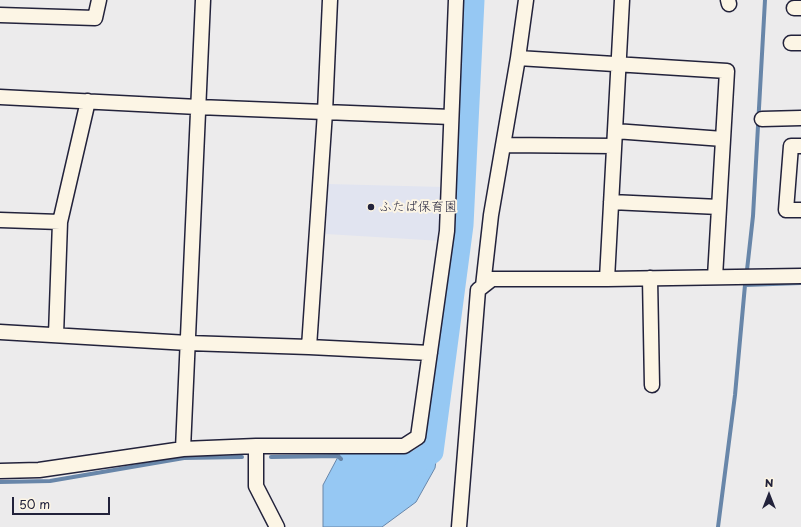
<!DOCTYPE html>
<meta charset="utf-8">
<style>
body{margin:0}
#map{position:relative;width:801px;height:527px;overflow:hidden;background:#ecebec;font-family:"Playpen Sans",sans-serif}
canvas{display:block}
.north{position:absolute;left:749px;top:475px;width:40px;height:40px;-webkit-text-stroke:3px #fcf5e5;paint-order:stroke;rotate:0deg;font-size:11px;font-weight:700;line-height:16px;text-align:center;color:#22223b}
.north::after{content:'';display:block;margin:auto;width:14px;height:18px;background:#22223b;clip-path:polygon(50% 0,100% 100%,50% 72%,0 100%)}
.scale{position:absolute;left:12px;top:497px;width:98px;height:18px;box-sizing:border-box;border:2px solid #22223b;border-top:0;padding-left:5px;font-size:12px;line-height:14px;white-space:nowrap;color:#22223b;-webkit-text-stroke:3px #fcf5e5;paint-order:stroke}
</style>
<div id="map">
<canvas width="801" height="527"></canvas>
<div class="north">N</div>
<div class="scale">50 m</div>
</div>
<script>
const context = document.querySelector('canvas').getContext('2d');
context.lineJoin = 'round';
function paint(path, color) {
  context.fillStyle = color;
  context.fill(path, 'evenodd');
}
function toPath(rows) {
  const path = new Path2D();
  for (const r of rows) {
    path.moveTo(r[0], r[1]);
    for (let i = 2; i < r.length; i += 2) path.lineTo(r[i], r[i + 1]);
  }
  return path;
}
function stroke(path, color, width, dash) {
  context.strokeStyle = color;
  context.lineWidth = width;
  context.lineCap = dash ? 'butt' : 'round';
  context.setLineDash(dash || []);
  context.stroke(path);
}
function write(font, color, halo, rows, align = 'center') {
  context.font = font + ' "Playpen Sans","Klee One",sans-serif';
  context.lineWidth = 4;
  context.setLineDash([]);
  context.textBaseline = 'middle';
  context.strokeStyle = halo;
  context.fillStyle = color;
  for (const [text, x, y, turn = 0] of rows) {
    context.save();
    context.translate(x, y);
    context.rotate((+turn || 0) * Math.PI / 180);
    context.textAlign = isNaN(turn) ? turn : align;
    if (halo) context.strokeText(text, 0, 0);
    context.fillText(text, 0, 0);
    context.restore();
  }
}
const built = toPath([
 [328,184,443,187,442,241,326,234]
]);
const water = toPath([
 [424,452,437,454,435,468,416,502,382,527,323,527,323,485,340,453,424,452]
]);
const stream = toPath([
 [747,270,753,216,765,0],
 [271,457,338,456,341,459],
 [0,482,50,481,184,458,242,457],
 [718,527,735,395,745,285,801,283]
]);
const river = toPath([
 [406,469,432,452,462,225,473,0]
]);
const minor = toPath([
 [728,0,729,4],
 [794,8,801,8],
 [0,15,95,18,99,0],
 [791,43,801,43],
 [518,58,727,71,715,277],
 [0,97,198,107,451,117],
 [762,119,801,118],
 [615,131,723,139],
 [503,145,614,146],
 [801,146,791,146,786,210,801,210],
 [611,202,719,207],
 [0,220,60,222],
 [650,278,652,385],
 [607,279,622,0],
 [483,286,491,215,518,58,526,0],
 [0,332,188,343,309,347,430,353],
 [56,335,60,222,88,101],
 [309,347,325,112,330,0],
 [256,446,256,486,277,527],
 [183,449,203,0],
 [0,471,39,470,183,449,256,446,404,446,418,437,447,231,456,0],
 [459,527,478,290,492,279,607,279,801,276]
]);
const markers = [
 [371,207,4,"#22223b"]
];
const poiNames = [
 ["ふたば保育園",379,207]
];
paint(built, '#e1e4f0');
paint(water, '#96c8f3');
stroke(water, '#6886a9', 1);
stroke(stream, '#6886a9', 4);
stroke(river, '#96c8f3', 23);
stroke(minor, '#22223b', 17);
stroke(minor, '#fcf5e5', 14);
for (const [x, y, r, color] of markers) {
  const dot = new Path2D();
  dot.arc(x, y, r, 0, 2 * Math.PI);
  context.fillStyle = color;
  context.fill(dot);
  stroke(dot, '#fcf5e5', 1.5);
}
write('13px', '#22223b', '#fcf5e5', poiNames, 'left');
</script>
